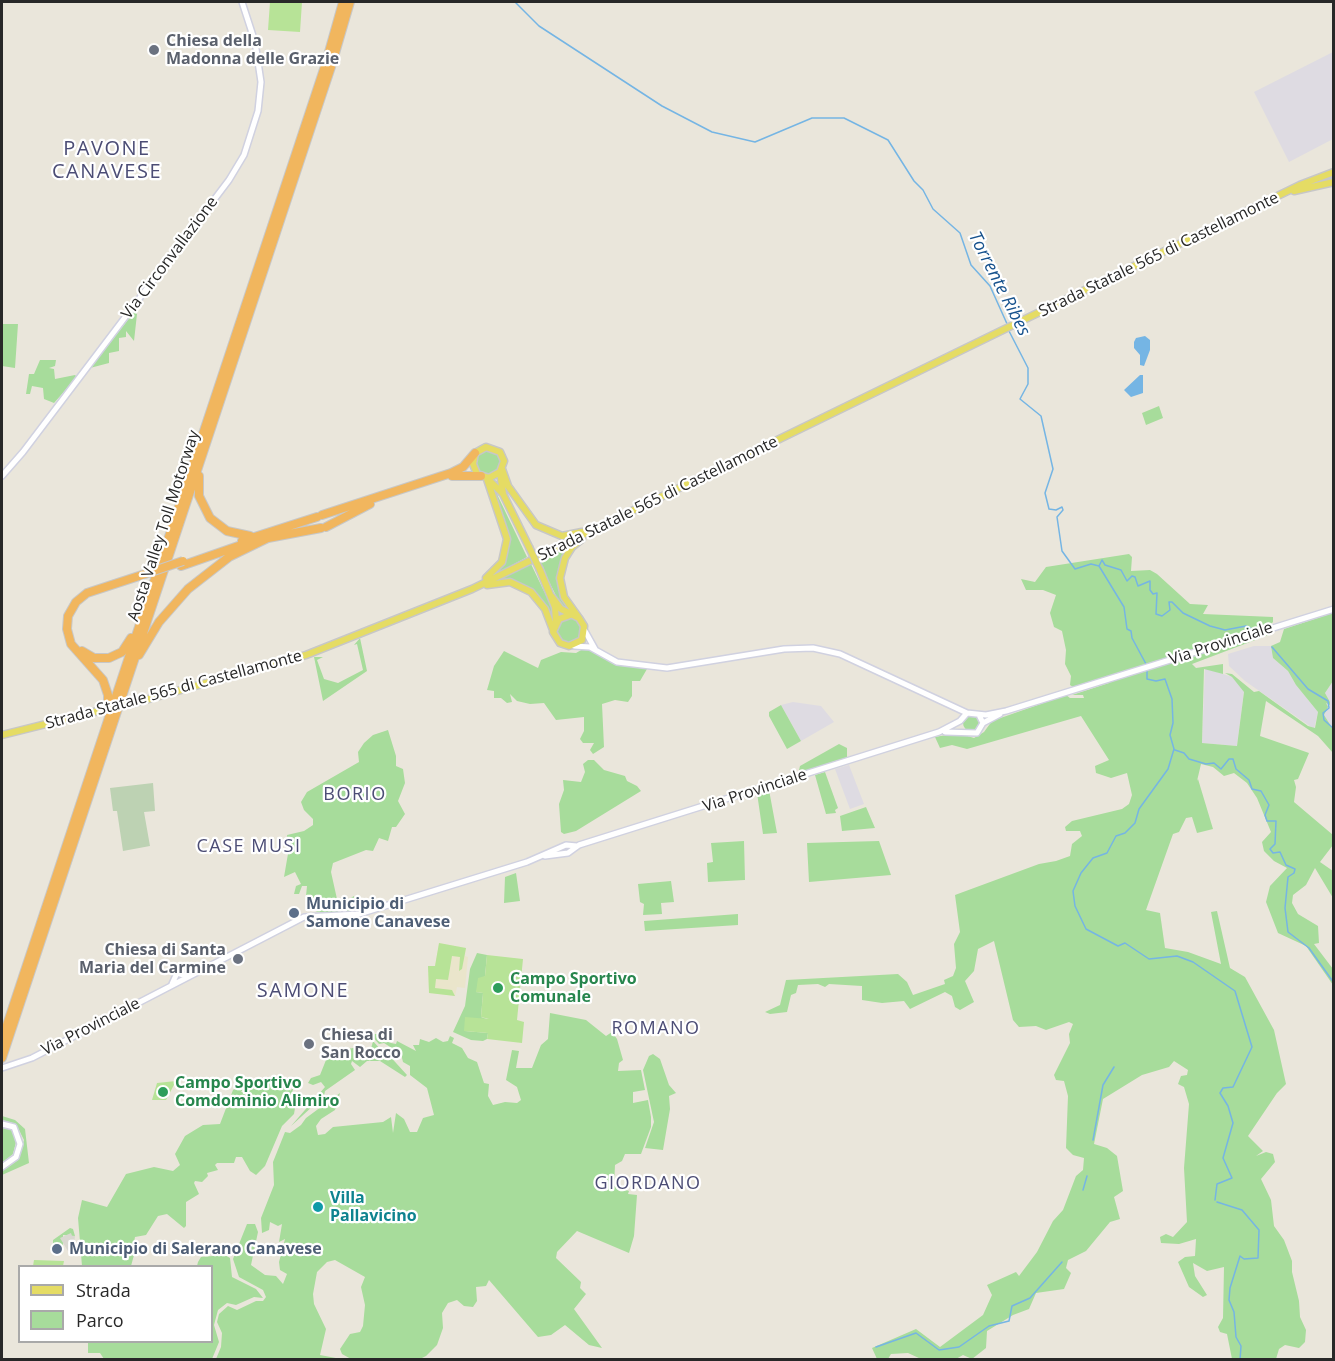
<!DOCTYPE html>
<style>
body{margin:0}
#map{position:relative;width:1335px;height:1361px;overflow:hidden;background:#eae6db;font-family:"Open Sans",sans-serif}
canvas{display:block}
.frame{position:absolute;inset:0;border:3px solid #282828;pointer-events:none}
.legend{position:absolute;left:18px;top:1265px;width:195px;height:78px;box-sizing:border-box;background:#fff;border:2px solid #a9a9a9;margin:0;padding:8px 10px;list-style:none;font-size:18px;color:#282828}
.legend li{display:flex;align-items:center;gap:12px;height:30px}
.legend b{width:30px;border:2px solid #a9a9a9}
</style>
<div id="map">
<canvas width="1335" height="1361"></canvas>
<div class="frame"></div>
<ul class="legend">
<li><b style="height:8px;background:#e5dc64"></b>Strada</li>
<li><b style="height:16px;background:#a7dc9b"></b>Parco</li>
</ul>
</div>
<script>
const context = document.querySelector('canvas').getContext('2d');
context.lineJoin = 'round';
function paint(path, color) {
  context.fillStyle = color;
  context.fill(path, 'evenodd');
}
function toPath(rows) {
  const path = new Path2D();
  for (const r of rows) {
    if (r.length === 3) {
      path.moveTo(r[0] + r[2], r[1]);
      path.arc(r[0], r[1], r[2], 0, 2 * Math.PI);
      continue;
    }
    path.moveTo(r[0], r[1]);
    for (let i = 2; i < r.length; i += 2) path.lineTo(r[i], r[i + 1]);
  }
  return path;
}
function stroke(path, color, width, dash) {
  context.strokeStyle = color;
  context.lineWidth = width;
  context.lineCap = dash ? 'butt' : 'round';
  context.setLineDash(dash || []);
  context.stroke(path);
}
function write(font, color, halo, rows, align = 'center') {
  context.font = font + ' "Open Sans",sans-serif';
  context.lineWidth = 4.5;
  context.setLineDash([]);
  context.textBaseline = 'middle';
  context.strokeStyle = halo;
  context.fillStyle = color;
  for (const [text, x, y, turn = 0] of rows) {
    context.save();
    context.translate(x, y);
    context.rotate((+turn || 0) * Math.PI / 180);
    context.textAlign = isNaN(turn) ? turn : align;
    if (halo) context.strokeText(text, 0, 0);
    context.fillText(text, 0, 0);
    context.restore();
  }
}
const industrial = toPath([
 [1333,52,1333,139,1289,162,1254,92],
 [1254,646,1271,646,1273,658,1288,671,1296,685,1318,712,1314,729,1245,681,1229,666,1228,654],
 [1205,668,1232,677,1244,691,1237,746,1202,743],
 [1333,681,1333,729,1324,715,1326,703,1330,704,1330,702,1325,693],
 [793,702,821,706,834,722,801,741,781,705],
 [849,765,864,804,850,809,835,769]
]);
const education = toPath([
 [439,943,466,948,465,956,468,957,465,988,457,987,455,996,429,993,428,966,435,966]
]);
const green = toPath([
 [134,312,137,314,134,341,126,331,126,337,119,338,119,351,109,353,109,363,90,368],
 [2,324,18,324,15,368,2,366],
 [40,360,56,360,55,366,49,368,54,369,55,379,75,375,77,377,54,403,44,399,43,388,32,386,30,394,26,394,29,374,34,374],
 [1159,406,1163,418,1146,425,1142,413],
 [488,462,13],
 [495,490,527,557,498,573,507,553,509,536],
 [572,544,562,558,558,574,561,596,570,611,560,604,538,559],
 [1129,554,1132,557,1131,571,1150,570,1157,574,1190,604,1208,605,1203,614,1273,617,1273,622,1268,627,1187,653,1189,658,1263,634,1271,634,1192,664,1196,668,1223,664,1223,674,1204,669,1202,743,1237,746,1244,692,1232,677,1225,673,1232,674,1254,692,1259,691,1308,726,1315,728,1318,712,1296,685,1288,671,1273,658,1271,646,1280,642,1284,629,1333,613,1333,681,1325,693,1330,702,1330,705,1326,703,1328,707,1324,715,1333,729,1333,753,1318,736,1266,701,1260,736,1309,753,1298,779,1294,780,1296,787,1294,802,1333,835,1333,845,1320,862,1333,871,1333,898,1315,868,1306,885,1293,895,1292,903,1298,914,1318,926,1319,943,1314,944,1333,969,1333,985,1306,946,1278,933,1266,902,1270,886,1287,868,1274,861,1264,851,1262,842,1271,832,1257,798,1247,783,1234,773,1224,776,1213,767,1201,764,1197,781,1198,779,1213,829,1197,833,1192,817,1186,818,1179,832,1173,834,1146,910,1160,913,1165,948,1188,952,1221,964,1211,912,1217,911,1230,968,1245,977,1274,1030,1286,1084,1277,1093,1248,1136,1263,1151,1256,1156,1266,1152,1273,1154,1275,1162,1261,1179,1271,1200,1274,1226,1284,1240,1292,1261,1292,1272,1299,1301,1300,1317,1306,1330,1305,1342,1299,1348,1285,1345,1279,1349,1276,1359,1232,1359,1227,1334,1220,1332,1218,1327,1223,1318,1224,1267,1207,1271,1193,1263,1195,1276,1207,1295,1203,1297,1189,1287,1178,1262,1185,1257,1195,1256,1196,1239,1179,1244,1161,1243,1160,1237,1166,1234,1173,1237,1187,1222,1184,1168,1189,1104,1184,1087,1178,1084,1181,1076,1187,1075,1188,1070,1174,1061,1169,1067,1142,1075,1103,1099,1094,1144,1107,1148,1117,1156,1123,1191,1114,1197,1120,1219,1110,1222,1086,1251,1068,1260,1066,1268,1071,1273,1064,1289,1036,1293,1029,1309,1013,1315,987,1331,986,1348,972,1359,963,1355,956,1359,921,1359,908,1353,891,1354,888,1359,877,1359,872,1348,916,1329,940,1347,983,1315,992,1295,987,1285,1016,1272,1019,1276,1037,1252,1053,1221,1063,1210,1076,1176,1083,1170,1084,1158,1073,1155,1066,1148,1068,1096,1064,1081,1056,1080,1054,1075,1070,1043,1069,1034,1073,1024,1069,1022,1046,1030,1036,1026,1019,1027,1013,1020,994,941,978,949,974,971,965,981,974,1002,960,1010,955,1007,952,996,945,992,910,1009,904,1001,882,1003,862,1000,862,986,829,984,825,987,818,984,798,985,796,993,791,995,787,1012,770,1014,765,1012,780,1005,786,980,898,974,907,982,913,995,945,984,944,980,953,976,956,968,954,944,960,932,955,895,1039,864,1056,861,1070,856,1072,844,1082,836,1080,831,1066,831,1065,827,1072,821,1122,809,1129,804,1132,795,1127,773,1111,778,1096,773,1095,766,1109,760,1081,716,967,749,952,745,940,748,935,737,958,733,974,738,984,732,992,721,1066,695,1070,698,1084,698,1083,695,1072,695,1109,683,1108,677,1073,687,1070,685,1071,676,1065,664,1066,650,1062,631,1054,627,1050,613,1056,595,1043,590,1026,590,1021,579,1035,582,1046,567],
 [531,564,553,610,551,622,544,603,532,590,517,582,498,580],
 [569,630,12],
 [360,638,367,671,323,701,314,657,323,657,317,660,324,679,338,683,363,670,357,644,354,645],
 [583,649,590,650,613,664,647,669,640,681,632,681,632,696,628,702,615,700,602,704,604,747,593,754,590,750,594,743,583,743,580,739,584,731,584,717,556,720,544,703,530,704,517,701,510,694,512,702,507,703,501,698,494,698,494,691,487,690,494,666,504,651,538,668,541,660,561,652,576,653],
 [781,705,801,741,787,749,769,716,769,712],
 [971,723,8],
 [388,730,396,756,396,766,403,769,405,783,398,801,405,814,396,827,392,827,388,841,379,838,373,851,366,850,333,863,331,872,337,899,346,901,354,896,355,906,361,909,346,913,317,912,306,896,307,886,302,886,299,894,294,894,296,886,301,884,295,872,284,877,289,848,287,835,304,831,313,825,313,819,304,810,301,802,307,792,359,762,358,752,364,743,373,735],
 [839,744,847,748,847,759,803,773,799,770,800,766],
 [588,760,594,760,604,770,625,776,627,781,637,786,641,791,576,831,564,834,561,832,559,804,564,790,563,780,581,782,585,772,583,764],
 [825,772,838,808,835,810,836,813,826,814,815,775],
 [769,790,777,833,763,834,757,793],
 [866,807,875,828,842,831,840,816],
 [744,841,745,880,708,882,707,863,713,862,711,843],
 [879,841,891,875,809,882,807,843],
 [516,873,520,901,504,903,505,877],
 [671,881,674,902,661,903,662,914,643,915,644,904,640,902,638,884],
 [738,914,738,925,645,931,644,921],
 [477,953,487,955,485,976,476,992,483,993,481,1017,489,1020,465,1031,488,1033,487,1039,483,1041,471,1040,453,1032,465,1006,470,969],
 [550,1013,586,1020,606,1036,612,1032,617,1039,623,1060,619,1063,618,1071,641,1070,645,1090,633,1092,633,1103,648,1100,651,1117,651,1127,641,1154,625,1154,622,1161,615,1165,614,1186,629,1191,628,1194,637,1195,634,1236,629,1253,577,1231,557,1252,556,1258,581,1282,580,1288,586,1294,574,1309,602,1348,589,1345,565,1325,551,1335,538,1337,489,1280,486,1286,476,1287,477,1301,473,1307,464,1306,457,1300,448,1303,442,1313,443,1328,437,1345,426,1356,418,1360,351,1359,342,1354,340,1349,350,1334,360,1332,363,1326,365,1305,361,1287,365,1277,335,1260,327,1262,317,1272,313,1294,314,1304,326,1329,320,1355,341,1359,216,1359,221,1347,222,1333,217,1322,219,1314,228,1306,237,1310,256,1301,263,1301,266,1297,263,1290,239,1277,233,1259,247,1224,255,1224,258,1232,251,1265,265,1275,276,1276,283,1284,287,1274,280,1270,279,1262,285,1239,279,1242,282,1224,278,1226,270,1222,269,1230,262,1233,261,1218,274,1185,273,1162,285,1132,290,1133,301,1125,306,1118,340,1093,335,1110,321,1119,316,1126,318,1135,325,1134,333,1127,383,1122,391,1117,393,1133,396,1113,404,1119,410,1132,417,1132,423,1118,434,1115,427,1088,410,1075,410,1066,403,1062,401,1054,384,1043,379,1044,370,1034,389,1034,388,1041,391,1043,396,1044,397,1041,416,1051,413,1045,419,1045,420,1039,429,1042,436,1038,443,1042,448,1041,450,1036,454,1038,452,1043,462,1048,468,1058,477,1062,484,1083,489,1084,488,1096,493,1105,505,1102,517,1103,521,1100,517,1087,506,1080,512,1050,519,1051,516,1068,532,1068,541,1045,548,1039],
 [373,1041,380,1049,378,1054,386,1052,407,1075,405,1077,380,1061,367,1061,360,1067,352,1061,351,1064,355,1070,325,1091,324,1096,291,1126,325,1087,321,1082,313,1085,308,1083,311,1078,320,1075,326,1060,343,1050,358,1047,371,1049],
 [653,1054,660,1059,669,1085,676,1093,669,1096,670,1109,663,1150,645,1148,654,1122,643,1070,649,1056],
 [282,1081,287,1083,290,1091,294,1087,289,1100,295,1108,294,1114,282,1126,265,1166,256,1175,250,1171,242,1157,236,1157,234,1163,217,1163,215,1165,218,1170,207,1173,208,1176,202,1182,195,1181,194,1183,199,1194,186,1202,186,1226,184,1228,167,1214,158,1216,146,1235,135,1237,134,1242,138,1254,134,1255,131,1266,82,1266,78,1218,82,1200,107,1207,126,1174,154,1167,173,1171,180,1165,175,1154,185,1136,203,1125,220,1124,233,1090,240,1085,243,1089,241,1092,247,1092,252,1089,252,1084,273,1082,277,1086],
 [2,1113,2,1116,15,1120,25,1129,29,1163,2,1175,2,1171,18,1160,24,1140,16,1124,2,1120],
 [2,1126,11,1128,16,1142,13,1154,2,1163],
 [70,1228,73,1229,75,1236,63,1235,63,1247,53,1245,53,1240],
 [225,1255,230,1258,232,1277,256,1289,263,1298,254,1297,236,1305,227,1303,218,1310,214,1325,219,1342,212,1359,104,1359,100,1353,88,1353,88,1342,212,1342,212,1266,197,1266,198,1262,201,1257]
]);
const cemetery = toPath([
 [153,783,155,811,144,812,150,846,123,851,117,811,113,811,110,788]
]);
const pitch = toPath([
 [270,2,302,2,300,32,268,30],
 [439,943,466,948,462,969,459,971,460,957,452,956,448,980,436,979,435,988,452,990,455,996,429,993,428,966,435,966],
 [487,955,523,959,517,1020,524,1022,522,1043,487,1039,488,1033,464,1031,465,1017,489,1019,481,1017,483,993,476,992,478,978,485,976],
 [176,1081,166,1100,152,1100,157,1083],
 [34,1260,64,1261,63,1266,33,1266]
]);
const plaza = toPath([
 [71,1233,72,1236,75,1236,74,1244,76,1250,68,1251,60,1238]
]);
const water = toPath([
 [1145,336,1150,340,1150,350,1144,366,1140,365,1140,355,1134,348,1134,342,1136,338],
 [1140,375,1143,375,1143,393,1131,397,1124,390]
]);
const stream = toPath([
 [515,2,539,26,662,106,712,132,755,142,812,118,844,118,888,140,914,181,923,190,933,209,960,233,971,265,990,286,1008,326],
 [1009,331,1028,368,1028,384,1020,399,1041,416,1053,469,1045,493,1049,509,1056,510,1062,507,1063,510,1057,517,1062,551,1075,569,1091,564,1099,566,1124,607,1127,629,1131,631,1132,638,1146,664],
 [1099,566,1102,560,1105,565,1121,570,1127,581,1132,576,1135,577,1138,586,1150,581,1150,590,1153,594,1157,593,1156,614,1162,616,1170,610,1169,602,1172,602,1183,613,1210,626,1225,630,1246,626,1252,629],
 [1272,647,1308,689,1328,701,1329,708,1323,713,1324,720,1334,729],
 [1147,669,1147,679,1156,681,1165,679,1172,699,1173,723,1170,735,1174,749,1168,769,1139,809,1135,823,1125,833,1116,836,1107,853,1093,858,1081,873,1073,891,1075,906,1086,929,1118,946,1125,943,1149,959,1177,956,1193,962,1235,991,1252,1047,1233,1087,1223,1088,1220,1093,1228,1106,1233,1123,1223,1158,1232,1178,1217,1184,1215,1200],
 [1175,750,1184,753,1189,759,1206,764,1214,763,1221,769,1229,759,1233,759,1236,769,1249,780,1252,789,1261,791,1269,805,1265,815,1267,821,1276,821,1275,844,1270,849,1273,853,1280,852,1286,865,1295,869,1294,873,1288,877,1285,908,1288,932,1309,948,1334,983],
 [1093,1140,1103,1085,1114,1067],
 [1083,1190,1087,1176],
 [1217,1202,1242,1210,1259,1230,1258,1258,1244,1259,1240,1256,1230,1288,1229,1300,1234,1312,1236,1337,1241,1346,1240,1360],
 [876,1347,916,1333,939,1350,959,1347,989,1326,1009,1321,1012,1306,1030,1298,1062,1262]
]);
const secondary = toPath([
 [2,476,23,452,229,180,244,155,258,111,261,82,255,42,242,2],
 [585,631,595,649],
 [574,646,590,647,617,662,667,668,784,649,813,648,840,654,967,713],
 [983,723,1000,714],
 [945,732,977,733,983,723,979,715],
 [545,856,568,853,579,845,939,732,960,721,967,713,986,715,1006,711,1334,609],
 [172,984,177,973,187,976],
 [2,1068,32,1058,304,917,359,914,527,862,566,845,577,846],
 [2,1124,14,1127,20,1144,16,1157,2,1167]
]);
const primary = toPath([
 [1294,191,1334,182],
 [502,469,508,486,536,525,562,536,582,532],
 [500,472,489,478,477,474,473,464,475,453,486,447,500,452,504,461,500,472,503,494],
 [490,481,503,494,529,547],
 [540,570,555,607,556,622],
 [486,578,502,562,507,539,487,479],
 [487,585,510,582,531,592,545,609,553,630],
 [552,597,561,609,579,618,584,626,582,640,569,646,560,643,553,632,559,619,570,615],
 [579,618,564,597,560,578,565,558,572,547,582,539],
 [138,702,306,655,472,589,1300,185,1334,172],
 [2,735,94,712]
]);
const highway = toPath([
 [199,476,199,496,210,518,227,531,250,536],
 [452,476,481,476],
 [322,515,451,473,463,467,475,453],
 [326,527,370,504],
 [268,538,321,528],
 [242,541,317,517],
 [181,566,247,543],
 [82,651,94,658,109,658,122,652,131,638],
 [139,655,159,622,188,589,229,557,270,537],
 [108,707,108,695,103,680,71,644,67,629,68,616,76,602,87,593,142,575],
 [2,1040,325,66,343,2],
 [2,1058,331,67,350,2]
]);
const primaryBridge = toPath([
 [529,547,540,570],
 [94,712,138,702]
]);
const highwayBridge = toPath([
 [142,575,183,561]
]);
const markers = [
 [154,50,6,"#6b7280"],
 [294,913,6,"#5c6f8a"],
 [238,959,6,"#6b7280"],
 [498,988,6,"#2e9e5b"],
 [309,1044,6,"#6b7280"],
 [163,1092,6,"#2e9e5b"],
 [318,1207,6,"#0f9aa8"],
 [57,1249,6,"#5c6f8a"]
];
const worshipNames = [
 ["Chiesa della",166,41],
 ["Madonna delle Grazie",166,59],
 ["Chiesa di Santa",226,950,"right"],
 ["Maria del Carmine",226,968,"right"],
 ["Chiesa di",321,1035],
 ["San Rocco",321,1053]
];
const streetNames = [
 ["Strada Statale 565 di Castellamonte",1159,255,-26],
 ["Via Circonvallazione",170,258,-53],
 ["Strada Statale 565 di Castellamonte",658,499,-26],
 ["Aosta Valley Toll Motorway",164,526,-72],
 ["Via Provinciale",1221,644,-18],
 ["Strada Statale 565 di Castellamonte",174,690,-15],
 ["Via Provinciale",755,791,-18],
 ["Via Provinciale",91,1027,-27]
];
const serviceNames = [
 ["Municipio di",306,904],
 ["Samone Canavese",306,922],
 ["Municipio di Salerano Canavese",69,1249]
];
const leisureNames = [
 ["Campo Sportivo",510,979],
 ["Comunale",510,997],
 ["Campo Sportivo",175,1083],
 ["Comdominio Alimiro",175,1101]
];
const cultureNames = [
 ["Villa",330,1198],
 ["Pallavicino",330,1216]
];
const waterNames = [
 ["Torrente Ribes",999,284,63]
];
const neighbourhoodNames = [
 ["BORIO",355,795],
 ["CASE MUSI",249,847],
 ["ROMANO",656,1029],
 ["GIORDANO",648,1184]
];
const quarterNames = [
 ["PAVONE",107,149],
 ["CANAVESE",107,172],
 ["SAMONE",303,991]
];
paint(industrial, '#dedbe2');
paint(education, '#eae5cb');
paint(green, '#a7dc9b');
paint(cemetery, '#bdd2b3');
paint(pitch, '#b7e397');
paint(plaza, '#dad8d1');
paint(water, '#75b5e4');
stroke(stream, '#75b5e4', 1.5);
stroke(secondary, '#d0d1e0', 8);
stroke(primary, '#c7c7c7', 9);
stroke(highway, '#c7c7c7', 10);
stroke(secondary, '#fff', 5);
stroke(primary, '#e5dc64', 6);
stroke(highway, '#f1b65e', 8);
stroke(primaryBridge, '#c7c7c7', 9, []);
stroke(highwayBridge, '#c7c7c7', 10, []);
stroke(primaryBridge, '#e5dc64', 6);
stroke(highwayBridge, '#f1b65e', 8);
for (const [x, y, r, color] of markers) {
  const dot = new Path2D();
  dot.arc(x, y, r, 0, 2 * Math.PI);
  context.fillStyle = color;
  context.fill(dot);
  stroke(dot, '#fff', 2);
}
write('bold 16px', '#5b616d', '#fff', worshipNames, 'left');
write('16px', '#282828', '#fff', streetNames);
write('bold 16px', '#4e5e75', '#fff', serviceNames, 'left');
write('bold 16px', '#27864d', '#fff', leisureNames, 'left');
write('bold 16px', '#0d838f', '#fff', cultureNames, 'left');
write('italic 18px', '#17528d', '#fff', waterNames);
context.letterSpacing = '1.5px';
write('18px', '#4c4d75', '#fff', neighbourhoodNames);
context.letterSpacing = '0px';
context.letterSpacing = '1.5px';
write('20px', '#4c4d75', '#fff', quarterNames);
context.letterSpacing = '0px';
</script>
